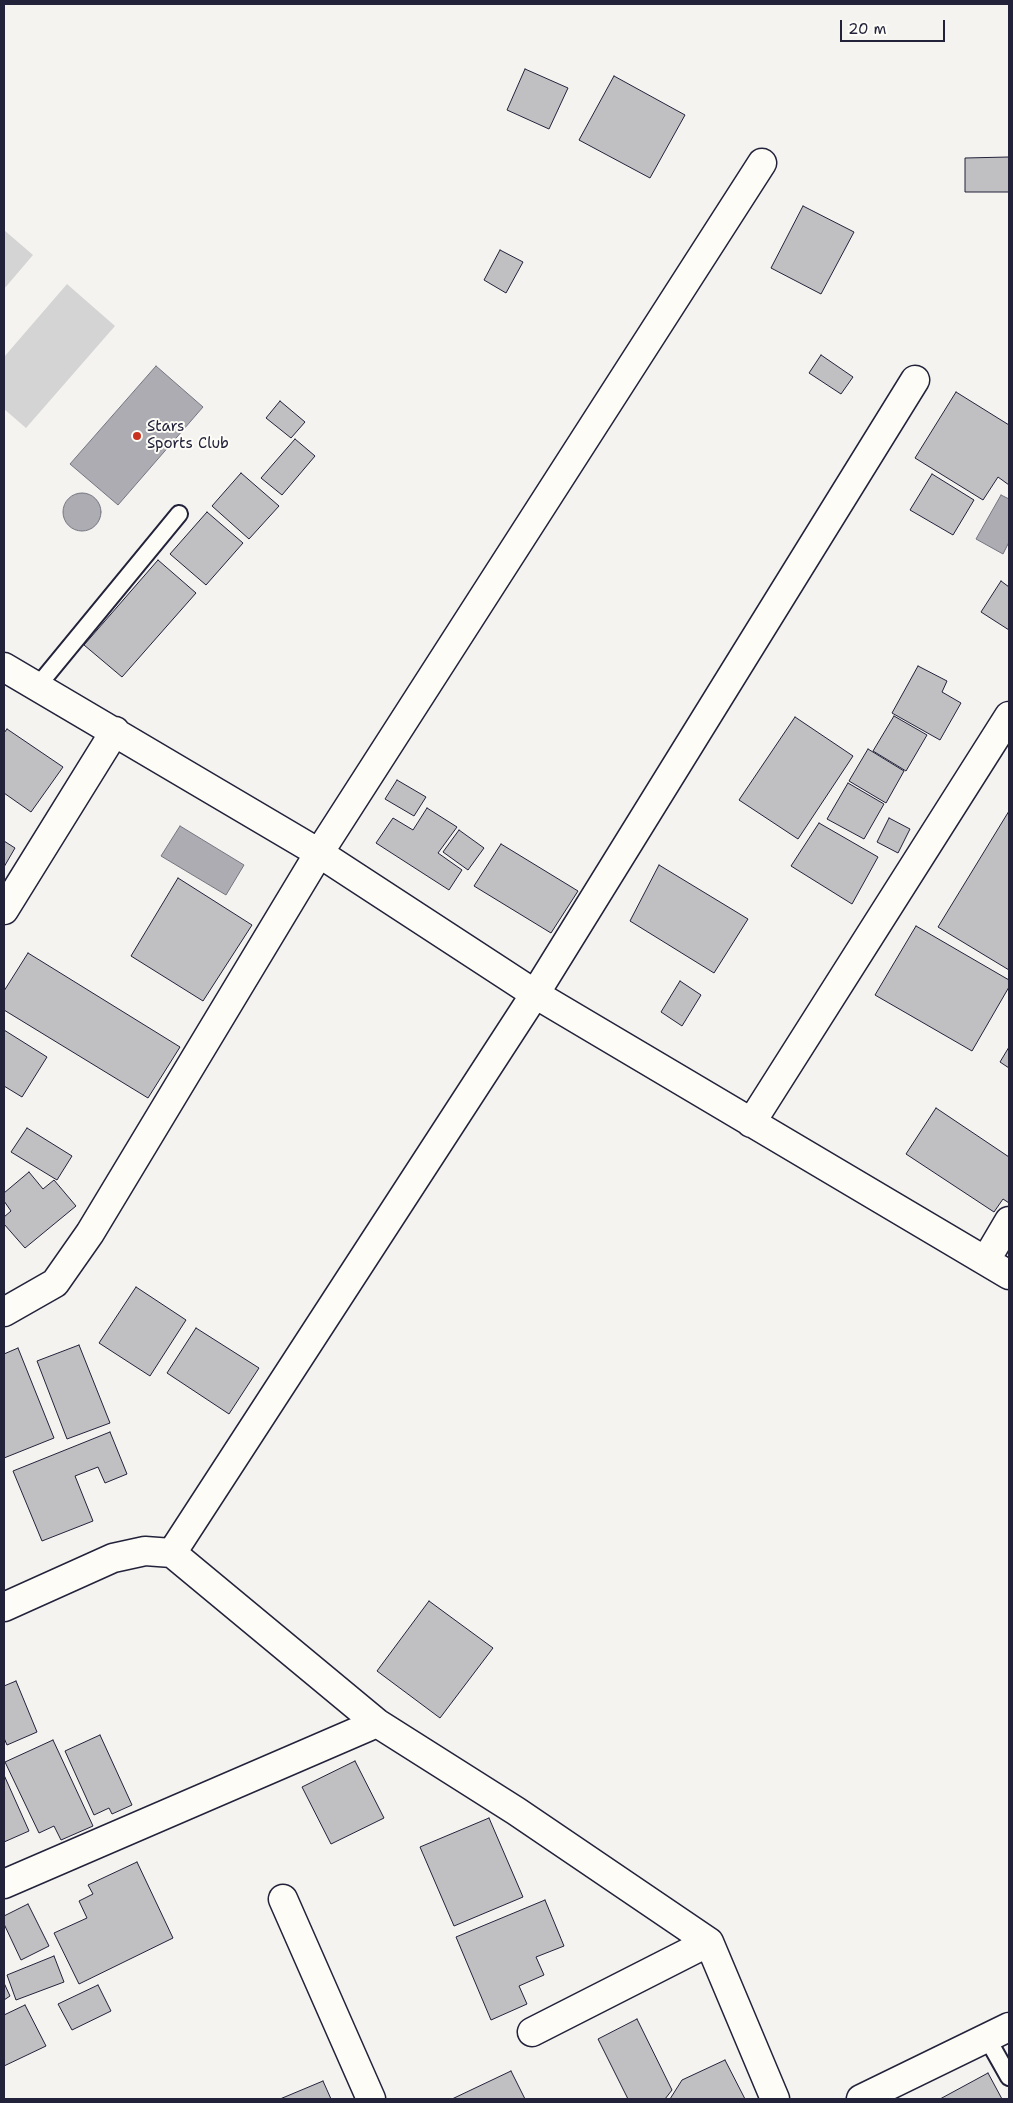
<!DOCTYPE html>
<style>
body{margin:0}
#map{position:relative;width:1013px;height:2103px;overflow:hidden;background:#f4f3ef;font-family:"Shantell Sans",sans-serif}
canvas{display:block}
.frame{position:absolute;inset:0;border:5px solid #22223b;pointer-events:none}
.scale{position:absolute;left:840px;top:20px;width:105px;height:22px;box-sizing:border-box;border:2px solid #22223b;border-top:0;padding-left:6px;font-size:15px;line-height:18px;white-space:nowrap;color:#22223b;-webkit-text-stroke:4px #fdfcf7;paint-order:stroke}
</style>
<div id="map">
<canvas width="1013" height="2103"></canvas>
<div class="frame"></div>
<div class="scale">20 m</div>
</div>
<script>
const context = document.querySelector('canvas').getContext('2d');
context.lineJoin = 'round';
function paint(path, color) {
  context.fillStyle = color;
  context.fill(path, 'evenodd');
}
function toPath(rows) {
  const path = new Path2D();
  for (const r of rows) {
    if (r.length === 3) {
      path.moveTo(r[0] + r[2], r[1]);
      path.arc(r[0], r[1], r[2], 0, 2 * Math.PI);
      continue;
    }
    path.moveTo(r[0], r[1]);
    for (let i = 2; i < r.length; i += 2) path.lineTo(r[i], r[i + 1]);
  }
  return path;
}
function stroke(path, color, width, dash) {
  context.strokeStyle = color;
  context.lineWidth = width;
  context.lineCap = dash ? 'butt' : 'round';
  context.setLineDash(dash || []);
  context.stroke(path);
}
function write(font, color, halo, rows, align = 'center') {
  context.font = font + ' "Shantell Sans",sans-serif';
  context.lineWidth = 4;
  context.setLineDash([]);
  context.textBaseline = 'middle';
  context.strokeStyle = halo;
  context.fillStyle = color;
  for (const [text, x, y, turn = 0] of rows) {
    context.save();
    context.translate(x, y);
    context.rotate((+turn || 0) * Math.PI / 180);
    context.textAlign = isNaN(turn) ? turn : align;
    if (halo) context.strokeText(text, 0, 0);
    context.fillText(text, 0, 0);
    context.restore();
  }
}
const green = toPath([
 [4,230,33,255,4,289],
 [67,284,115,326,26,428,4,409,4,357]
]);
const water = toPath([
 [156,366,203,407,118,505,70,464,156,366],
 [82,512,19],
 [1001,495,1009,499,1009,542,1003,554,976,539,1001,495],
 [180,826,244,865,226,895,161,856,180,826]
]);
const building = toPath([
 [525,69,568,88,549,129,507,110,525,69],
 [614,76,685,115,650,178,579,140,614,76],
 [1009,157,1009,192,965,192,965,158,1009,157],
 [803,206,854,232,821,294,771,268,803,206],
 [500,250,523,262,506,293,484,280,500,250],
 [821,355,853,377,841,394,809,373,821,355],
 [956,392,1009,425,1009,485,998,477,983,500,915,458,956,392],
 [280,401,305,422,291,438,266,418,280,401],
 [295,439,315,456,282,495,261,478,295,439],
 [241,473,279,506,249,539,212,506,241,473],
 [932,474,974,500,953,535,910,510,932,474],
 [207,512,243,543,206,585,170,554,207,512],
 [158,560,196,593,122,677,84,645,158,560],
 [1001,581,1009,587,1009,630,981,612,1001,581],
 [918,666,947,681,942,692,961,703,940,740,892,713,918,666],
 [894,716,927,735,906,771,873,751,894,716],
 [795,717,853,756,798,839,739,800,795,717],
 [7,729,63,767,31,812,4,793,4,733,7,729],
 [868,749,904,771,886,803,849,781,868,749],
 [397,780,426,797,414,816,385,799,397,780],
 [848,783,884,804,864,839,827,819,848,783],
 [427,808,457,827,438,853,462,870,449,890,376,843,393,818,413,830,427,808],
 [1009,811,1009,970,938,927,1009,811],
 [889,818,910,829,898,853,877,842,889,818],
 [819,823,878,857,852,904,791,866,819,823],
 [459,830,484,848,468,870,443,852,459,830],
 [4,841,15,848,4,867,4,841],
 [501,844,578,891,551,933,474,886,501,844],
 [659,865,748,919,714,973,630,921,659,865],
 [178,878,252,925,203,1001,131,956,178,878],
 [916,926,1009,980,1009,987,972,1051,875,995,916,926],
 [28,953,180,1047,148,1098,4,1010,4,991,28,953],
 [680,981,701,995,682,1026,661,1012,680,981],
 [4,1030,47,1057,22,1097,4,1086,4,1030],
 [1009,1047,1009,1068,1000,1062,1009,1047],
 [936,1108,1009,1157,1009,1203,1003,1199,994,1212,906,1154,936,1108],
 [27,1128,72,1156,57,1180,11,1152,27,1128],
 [29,1172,43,1189,54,1180,76,1206,25,1248,4,1224,4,1217,11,1211,4,1201,4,1193,29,1172],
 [136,1287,186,1320,150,1376,99,1343,136,1287],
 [196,1328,259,1368,229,1414,167,1373,196,1328],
 [79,1345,110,1423,67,1439,37,1361,79,1345],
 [18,1348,54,1438,4,1458,4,1354,18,1348],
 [110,1432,127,1474,105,1483,98,1467,75,1476,93,1521,42,1541,13,1471,110,1432],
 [429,1601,493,1648,440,1718,377,1671,429,1601],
 [16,1681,37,1732,7,1745,4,1738,4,1686,16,1681],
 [100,1735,132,1805,112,1814,109,1808,94,1815,65,1751,100,1735],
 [53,1740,93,1826,61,1840,54,1826,39,1833,5,1762,53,1740],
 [355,1761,384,1818,331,1844,302,1787,355,1761],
 [4,1775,29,1831,4,1842,4,1775],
 [489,1818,523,1897,454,1926,420,1847,489,1818],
 [137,1862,173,1938,79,1984,54,1933,87,1918,79,1901,93,1894,88,1885,137,1862],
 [545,1900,564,1946,536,1957,544,1975,519,1986,527,2004,491,2020,456,1937,545,1900],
 [28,1904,49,1946,21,1960,4,1924,4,1916,28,1904],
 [54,1956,64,1982,16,2000,7,1975,54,1956],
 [4,1983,10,1996,4,2000,4,1983],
 [98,1985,111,2011,72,2030,58,2004,98,1985],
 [25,2005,46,2046,4,2066,4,2015,25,2005],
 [637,2019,672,2090,665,2099,628,2099,598,2039,637,2019],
 [725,2060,745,2099,670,2099,682,2080,725,2060],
 [511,2071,525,2099,452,2099,511,2071],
 [988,2073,1002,2099,940,2099,988,2073],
 [323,2081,331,2099,280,2099,323,2081]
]);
const service = toPath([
 [36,688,179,514],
 [987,2038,1009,2077]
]);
const minor = toPath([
 [4,667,319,853,535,994,1009,1275],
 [4,910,115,731],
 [751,1123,1009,716],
 [986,1260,1009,1221],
 [4,1312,55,1283,90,1233,319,853,762,163],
 [172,1553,535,994,915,380],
 [4,1607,113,1558,145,1551,172,1553,377,1723,516,1811,709,1942,775,2099],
 [4,1884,377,1723],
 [283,1899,371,2099],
 [532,2032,709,1942],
 [861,2099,1009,2027]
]);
const markers = [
 [137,436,5,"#c8321e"]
];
const poiNames = [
 ["Stars",147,427],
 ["Sports Club",147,444]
];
paint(green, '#d5d4d5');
paint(water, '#acacb2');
stroke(water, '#757582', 1);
paint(building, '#c0bfc2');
stroke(building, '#22223b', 1);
stroke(service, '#22223b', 20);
stroke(minor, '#22223b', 31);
stroke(service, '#fdfcf7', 16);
stroke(minor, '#fdfcf7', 28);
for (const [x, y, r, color] of markers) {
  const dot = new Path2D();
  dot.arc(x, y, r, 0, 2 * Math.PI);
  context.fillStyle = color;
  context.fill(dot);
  stroke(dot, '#fdfcf7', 2);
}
write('15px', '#22223b', '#fdfcf7', poiNames, 'left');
</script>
